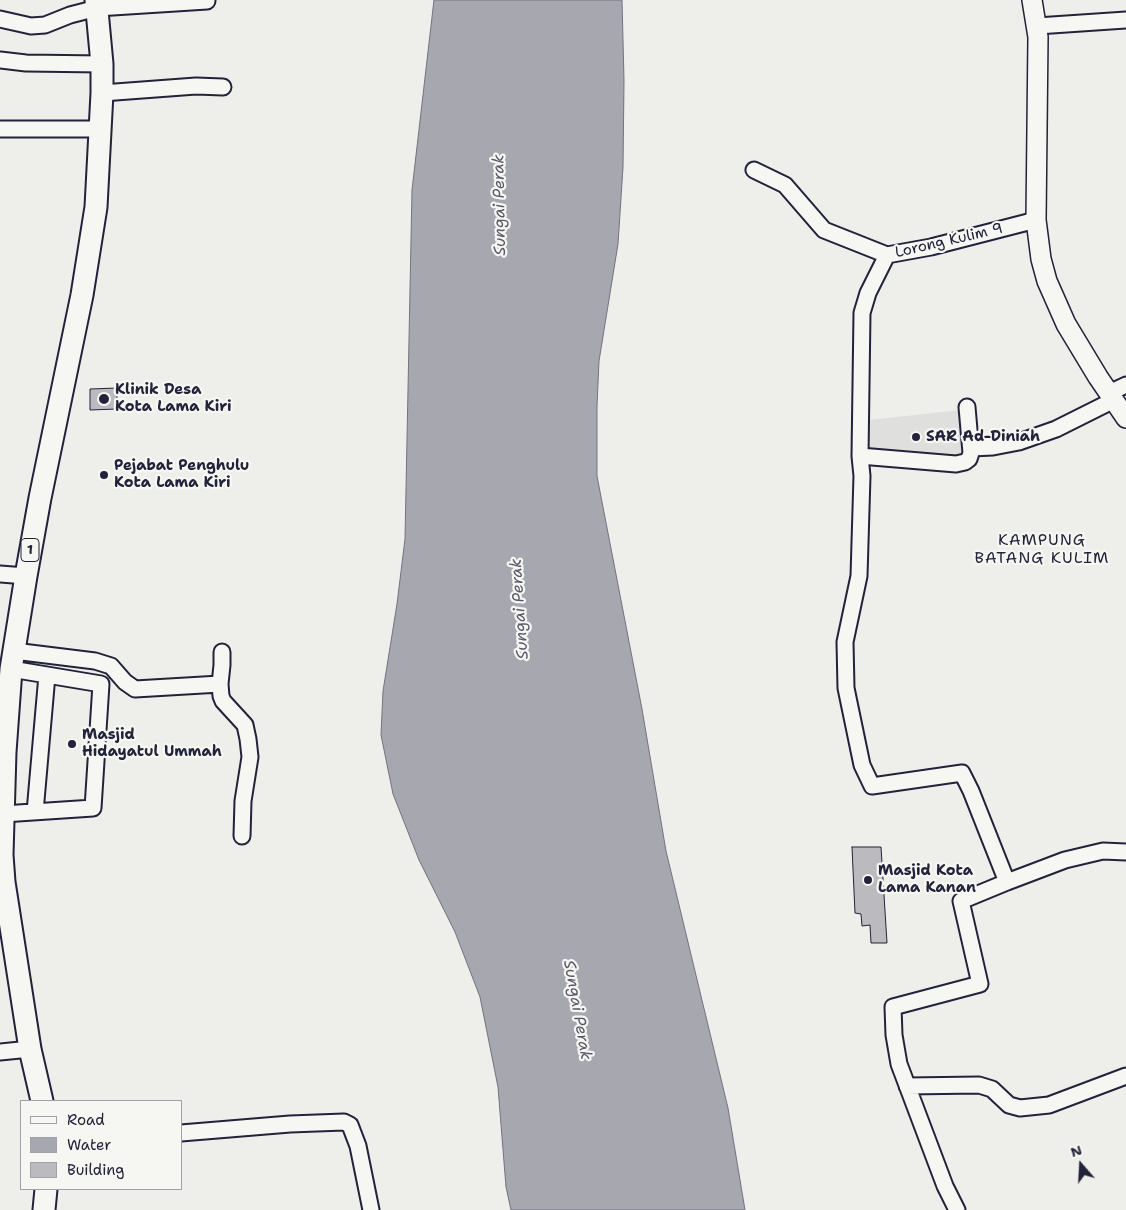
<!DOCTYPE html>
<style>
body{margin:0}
#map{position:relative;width:1126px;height:1210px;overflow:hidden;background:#eeeeeb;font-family:"Shantell Sans",sans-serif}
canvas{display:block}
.legend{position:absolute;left:20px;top:1100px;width:162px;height:90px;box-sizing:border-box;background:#f6f6f2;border:1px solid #a1a1a9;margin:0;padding:6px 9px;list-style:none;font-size:15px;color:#22223b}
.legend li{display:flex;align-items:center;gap:10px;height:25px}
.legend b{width:25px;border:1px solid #a1a1a9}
.north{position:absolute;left:1056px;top:1140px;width:50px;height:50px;-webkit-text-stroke:4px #f6f6f2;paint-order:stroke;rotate:341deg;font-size:14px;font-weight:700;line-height:20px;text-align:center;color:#22223b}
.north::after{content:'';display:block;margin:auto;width:18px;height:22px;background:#22223b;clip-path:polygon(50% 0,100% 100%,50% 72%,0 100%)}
</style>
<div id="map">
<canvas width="1126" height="1210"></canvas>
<ul class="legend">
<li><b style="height:6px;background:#f6f6f2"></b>Road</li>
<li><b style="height:14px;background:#a7a7af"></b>Water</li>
<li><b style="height:14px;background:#bbbbbf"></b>Building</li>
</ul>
<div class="north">N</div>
</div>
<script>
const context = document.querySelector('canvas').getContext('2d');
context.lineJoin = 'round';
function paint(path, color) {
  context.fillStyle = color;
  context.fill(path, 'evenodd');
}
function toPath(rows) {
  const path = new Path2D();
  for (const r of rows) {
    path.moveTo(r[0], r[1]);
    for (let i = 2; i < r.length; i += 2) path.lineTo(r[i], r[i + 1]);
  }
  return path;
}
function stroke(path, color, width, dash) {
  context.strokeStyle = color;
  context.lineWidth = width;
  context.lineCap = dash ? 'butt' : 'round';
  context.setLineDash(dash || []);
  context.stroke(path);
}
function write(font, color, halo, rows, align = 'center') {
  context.font = font + ' "Shantell Sans",sans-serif';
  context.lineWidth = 4.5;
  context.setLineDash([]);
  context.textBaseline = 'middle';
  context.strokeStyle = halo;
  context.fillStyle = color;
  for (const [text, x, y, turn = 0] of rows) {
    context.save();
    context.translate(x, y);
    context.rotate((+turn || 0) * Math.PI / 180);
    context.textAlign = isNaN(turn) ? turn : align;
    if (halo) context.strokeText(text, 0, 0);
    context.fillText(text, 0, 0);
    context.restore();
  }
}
const built = toPath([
 [961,410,966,454,964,459,867,466,869,420]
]);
const water = toPath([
 [434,0,622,0,624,81,623,167,618,244,599,361,597,406,597,476,642,709,666,851,728,1108,745,1210,511,1210,506,1187,498,1087,480,997,455,932,419,860,393,794,381,735,383,691,397,604,405,539,412,190,434,0]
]);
const building = toPath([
 [117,388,117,409,90,410,90,389,117,388],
 [852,847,881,847,887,943,871,943,870,925,862,926,861,914,855,913,852,847]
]);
const minor = toPath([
 [0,19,31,26,45,25,70,15,97,8,207,1],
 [1037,26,1126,20],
 [0,60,26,63,102,64],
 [102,93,196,86,223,87],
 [0,129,101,129],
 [754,170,785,185,824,230,887,255],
 [1109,393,1126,385],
 [971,448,993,447,1019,442,1056,429,1114,400],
 [860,456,956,464,965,462,969,459,971,453,967,407],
 [0,574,26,576],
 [14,651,95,661,111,666,125,682,135,689,220,684],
 [222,652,222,665,220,684,221,696,223,701,245,725,248,739,250,757,243,801,242,836],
 [35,812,47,675],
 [3,814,93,808,101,684,11,669],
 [1007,882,1065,860,1103,851,1126,852],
 [0,1052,30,1049],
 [907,1086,979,1085,992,1089,1009,1105,1020,1108,1049,1105,1126,1076],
 [181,1133,290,1124,344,1122,350,1125,358,1146,371,1210],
 [957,1210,945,1186,899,1064,894,1035,893,1007,980,984,961,901,1007,882,971,791,962,773,872,786,862,765,846,688,845,642,859,576,862,476,860,456,862,313,868,293,887,255,931,247,1036,220]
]);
const major = toPath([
 [1032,0,1038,37,1036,220,1041,259,1047,281,1066,324,1098,377,1126,418]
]);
const highway = toPath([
 [42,1101,30,1049,4,882,2,855,5,752,11,669,26,576,40,498,82,295,96,207,102,93,102,64,96,0],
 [44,1210,46,1189]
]);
const markers = [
 [104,399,6,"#22223b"],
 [916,437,5,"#22223b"],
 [104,475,5,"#22223b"],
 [72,744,5,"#22223b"],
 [868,880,5,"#22223b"]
];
const shields = [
 [30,550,18]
];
const shieldNames = [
 ["1",30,550]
];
const streetNames = [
 ["Lorong Kulim 9",949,241,-13]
];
const poiNames = [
 ["Klinik Desa",115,390],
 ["Kota Lama Kiri",115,407],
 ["SAR Ad-Diniah",926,437],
 ["Pejabat Penghulu",114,466],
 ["Kota Lama Kiri",114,483],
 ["Masjid",82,735],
 ["Hidayatul Ummah",82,752],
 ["Masjid Kota",878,871],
 ["Lama Kanan",878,888]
];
const waterNames = [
 ["Sungai Perak",500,205,-91],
 ["Sungai Perak",520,609,-94],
 ["Sungai Perak",577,1010,80]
];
const neighbourhoodNames = [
 ["KAMPUNG",1042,541],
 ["BATANG KULIM",1042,559]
];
paint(built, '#dfdfde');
paint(water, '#a7a7af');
stroke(water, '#727281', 1);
paint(building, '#bbbbbf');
stroke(building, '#22223b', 1);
stroke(minor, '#22223b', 19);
stroke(major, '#22223b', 22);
stroke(highway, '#22223b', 25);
stroke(minor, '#f6f6f2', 15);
stroke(major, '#f6f6f2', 19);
stroke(highway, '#f6f6f2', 21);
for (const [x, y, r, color] of markers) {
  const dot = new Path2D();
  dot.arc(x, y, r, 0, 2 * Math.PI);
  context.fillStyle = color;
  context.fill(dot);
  stroke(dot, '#f6f6f2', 2);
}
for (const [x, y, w] of shields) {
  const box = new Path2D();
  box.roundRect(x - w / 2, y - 11.5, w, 23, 4);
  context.fillStyle = '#f6f6f2';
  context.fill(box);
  stroke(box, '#22223b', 1);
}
write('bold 14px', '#22223b', null, shieldNames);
write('15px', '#22223b', '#f6f6f2', streetNames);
write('bold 15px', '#22223b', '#f6f6f2', poiNames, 'left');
write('italic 16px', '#575769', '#f6f6f2', waterNames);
context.letterSpacing = '1px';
write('16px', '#22223b', '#f6f6f2', neighbourhoodNames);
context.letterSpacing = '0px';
</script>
